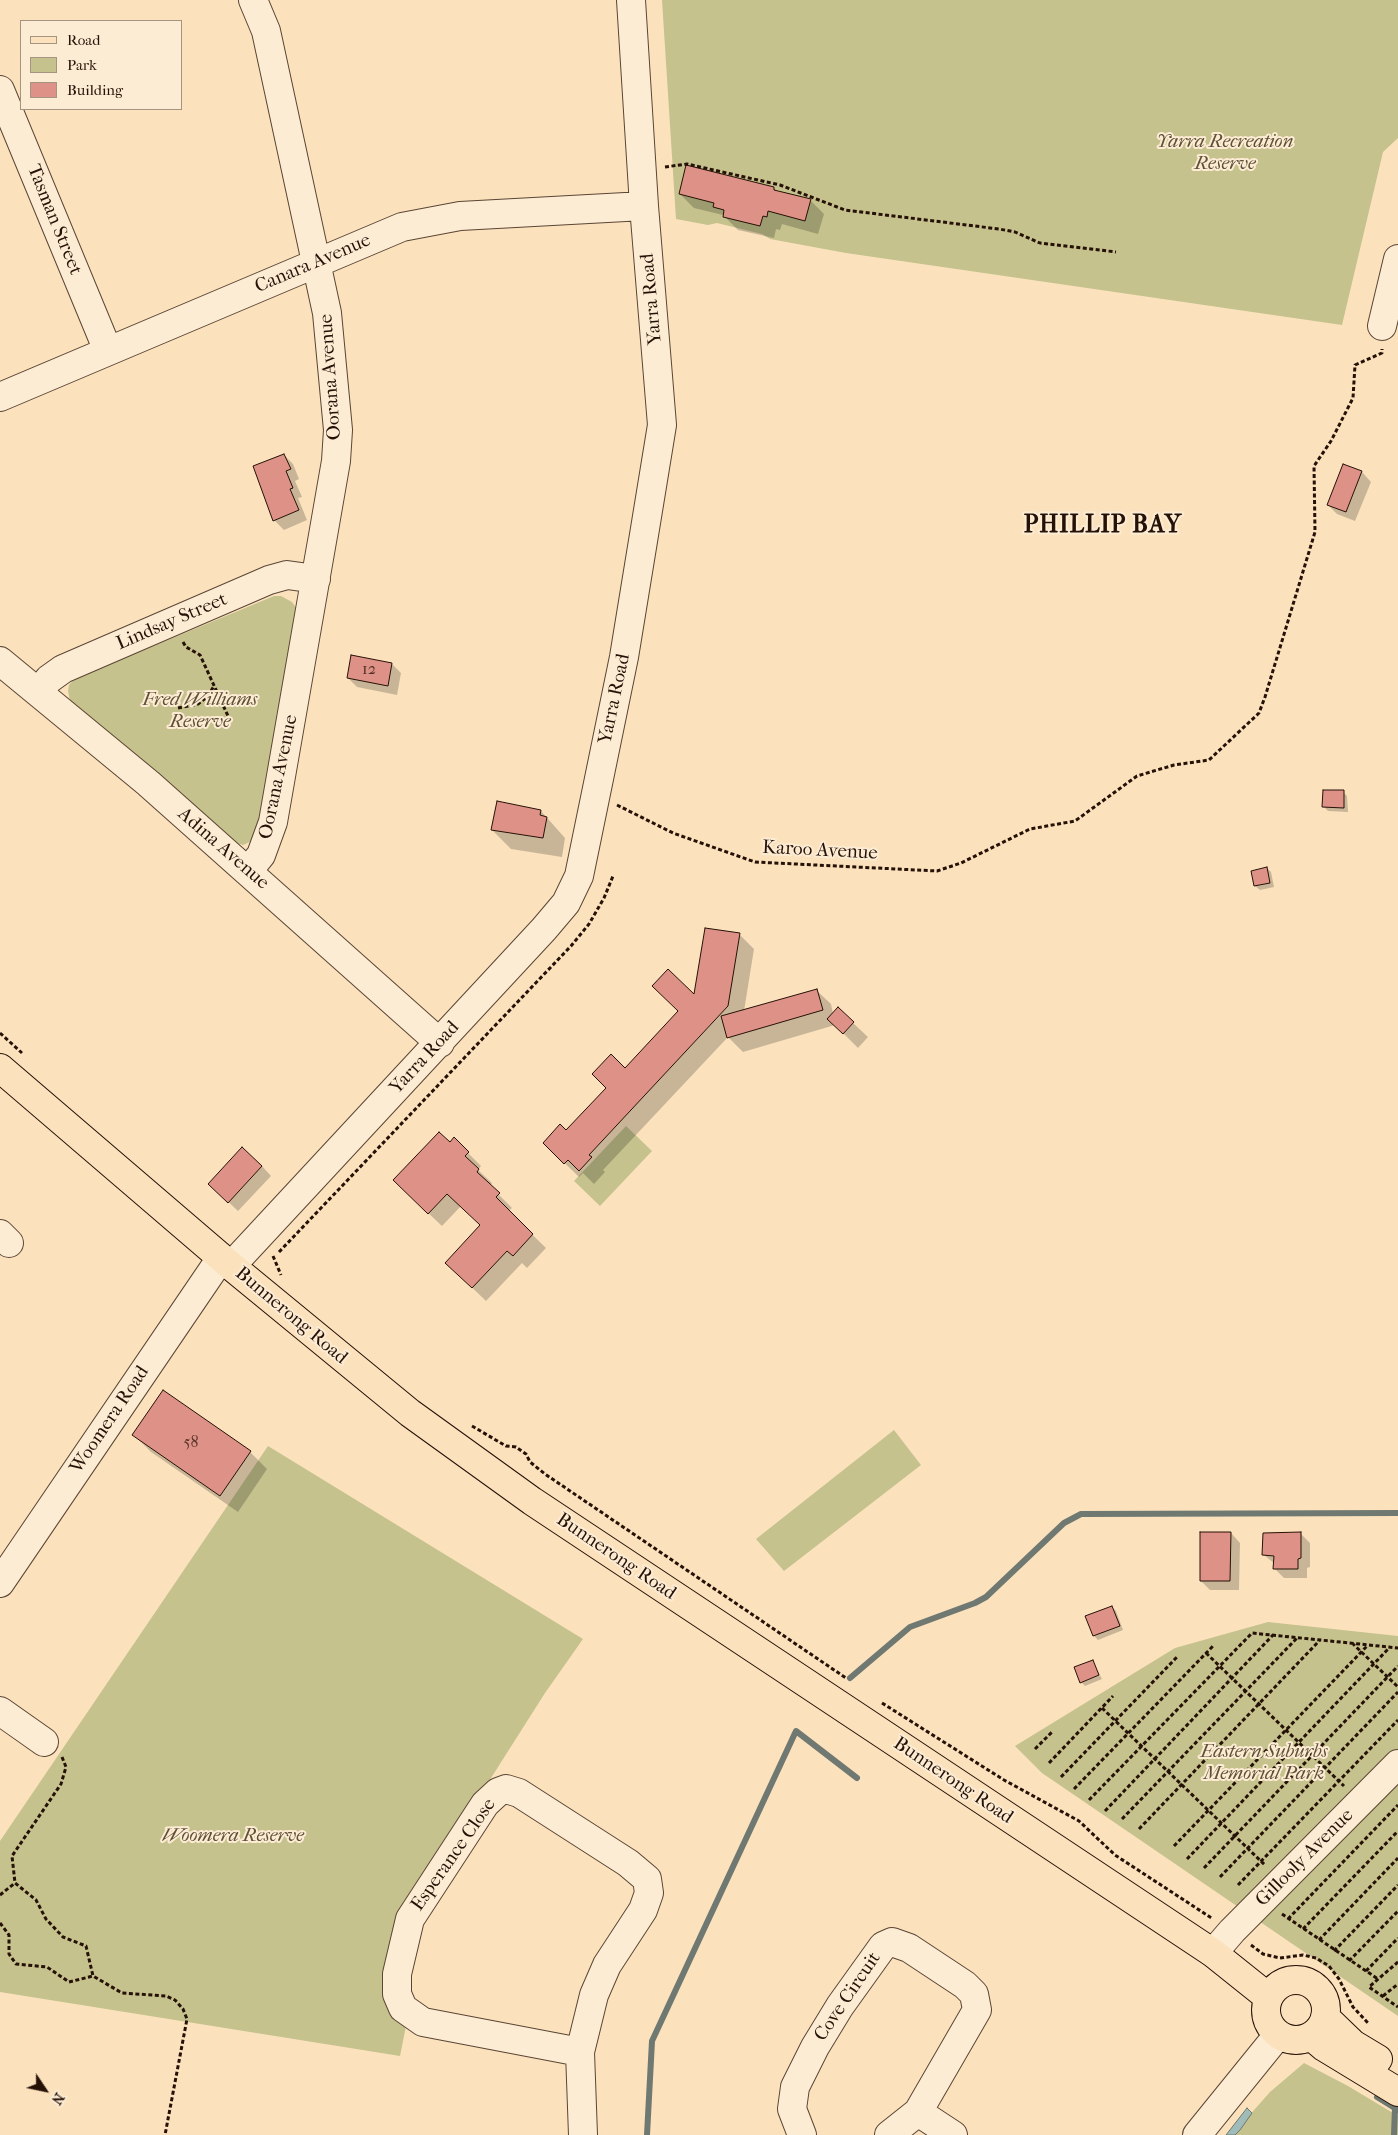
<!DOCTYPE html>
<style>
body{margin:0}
#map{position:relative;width:1398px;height:2135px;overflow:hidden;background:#fbe2bd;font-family:"IM FELL French Canon",serif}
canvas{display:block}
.legend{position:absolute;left:20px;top:20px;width:162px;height:90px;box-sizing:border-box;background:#fcecd4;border:1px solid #a69482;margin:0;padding:6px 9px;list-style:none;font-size:15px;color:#261107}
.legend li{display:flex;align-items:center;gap:10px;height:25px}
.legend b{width:25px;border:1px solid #a69482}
.north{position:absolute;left:20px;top:2065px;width:50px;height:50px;-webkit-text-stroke:4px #fcecd4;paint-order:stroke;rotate:124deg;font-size:14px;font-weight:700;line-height:20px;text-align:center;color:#261107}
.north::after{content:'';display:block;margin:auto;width:18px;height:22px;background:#261107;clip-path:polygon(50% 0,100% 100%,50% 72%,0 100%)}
</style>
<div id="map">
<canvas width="1398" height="2135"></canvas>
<ul class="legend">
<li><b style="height:6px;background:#fbe2bd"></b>Road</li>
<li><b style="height:14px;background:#c5c28d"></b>Park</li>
<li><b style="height:14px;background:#de9186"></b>Building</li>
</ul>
<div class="north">N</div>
</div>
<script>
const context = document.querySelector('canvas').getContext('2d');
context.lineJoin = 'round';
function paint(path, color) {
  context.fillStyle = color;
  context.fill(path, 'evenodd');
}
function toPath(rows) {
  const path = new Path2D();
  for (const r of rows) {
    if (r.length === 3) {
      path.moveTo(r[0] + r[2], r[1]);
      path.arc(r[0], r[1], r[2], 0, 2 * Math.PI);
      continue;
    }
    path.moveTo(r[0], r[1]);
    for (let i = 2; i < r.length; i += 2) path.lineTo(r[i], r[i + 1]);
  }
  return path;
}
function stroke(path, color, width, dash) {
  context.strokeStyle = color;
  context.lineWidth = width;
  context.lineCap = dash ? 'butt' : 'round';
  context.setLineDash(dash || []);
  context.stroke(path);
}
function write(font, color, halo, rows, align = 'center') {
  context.font = font + ' "IM FELL French Canon",serif';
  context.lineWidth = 4;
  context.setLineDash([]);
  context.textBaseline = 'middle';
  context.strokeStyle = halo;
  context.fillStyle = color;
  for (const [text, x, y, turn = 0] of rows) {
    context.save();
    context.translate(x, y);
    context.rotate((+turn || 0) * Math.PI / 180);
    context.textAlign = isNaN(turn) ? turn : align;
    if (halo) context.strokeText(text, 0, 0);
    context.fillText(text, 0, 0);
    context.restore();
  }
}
const green = toPath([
 [662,0,1398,0,1398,138,1383,152,1342,325,846,253,770,239,762,234,717,223,708,225,676,219],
 [274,596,281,596,292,602,297,609,296,618,257,828,254,840,243,845,236,843,76,706,70,701,68,691,69,685,74,679],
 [626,1126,652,1151,600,1206,574,1181],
 [894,1430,921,1465,784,1571,756,1539],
 [268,1446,583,1639,545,1693,411,1904,406,2026,400,2056,0,1992,0,1841],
 [1268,1622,1398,1636,1398,2016,1042,1773,1015,1746,1175,1648],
 [1304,2063,1348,2086,1398,2116,1398,2135,1232,2135,1270,2092]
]);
const water = toPath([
 [1247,2108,1252,2113,1240,2130,1235,2135,1226,2135,1247,2108]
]);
const shadow = toPath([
 [774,188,777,192,810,200,824,214,818,234,782,224,780,230,776,229,774,238,738,230,723,215,694,208,680,194],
 [284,455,293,464,299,479,295,481,302,497,298,498,307,520,284,530,274,520],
 [1344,465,1362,472,1371,482,1355,521,1337,514,1328,505],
 [392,664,401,673,397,695,357,687,348,678],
 [1343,792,1347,796,1348,812,1328,811,1324,807],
 [541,811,565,838,562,857,511,849,492,830],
 [1267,868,1271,872,1274,887,1260,890,1255,886,1252,871],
 [740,935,754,949,744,1011,816,990,831,1004,833,1014,838,1009,868,1037,858,1048,835,1025,743,1052,728,1037,603,1170,605,1172,594,1184,583,1173,579,1177,544,1143,566,1132,695,997],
 [454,1139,481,1166,478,1170,492,1183,490,1186,512,1208,508,1211,546,1248,527,1268,522,1263,486,1301,460,1276,482,1225,461,1206,442,1226,408,1194],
 [262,1166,271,1176,238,1211,219,1193],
 [134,1435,250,1452,267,1469,238,1512,151,1452],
 [1231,1533,1240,1543,1239,1590,1210,1590,1201,1581],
 [1301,1534,1310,1543,1310,1567,1307,1568,1307,1578,1284,1578,1275,1569,1275,1564,1264,1555],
 [1112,1607,1116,1611,1123,1630,1098,1640,1094,1636],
 [1092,1661,1102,1679,1085,1686,1081,1682]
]);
const stream = toPath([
 [850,1678,910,1627,975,1603,986,1597,1064,1523,1081,1514,1398,1513],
 [1377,2097,1398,2110],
 [647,2135,652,2041,796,1731,857,1778],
 [1394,2135,1395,2108]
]);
const building = toPath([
 [686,165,774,187,774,190,811,199,805,221,768,211,767,217,763,216,760,226,723,217,724,210,713,207,714,203,679,194,686,165],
 [284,454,291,469,286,471,293,488,290,489,299,510,273,521,253,466,284,454],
 [1343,464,1362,471,1346,512,1327,505,1343,464],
 [351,655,392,663,388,686,347,678,351,655],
 [1323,790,1344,790,1344,808,1322,807,1323,790],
 [497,801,541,810,540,815,547,817,543,838,491,830,497,801],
 [1267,867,1270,883,1254,886,1251,871,1267,867],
 [705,928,740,933,728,1006,589,1155,592,1157,579,1171,568,1160,564,1164,543,1143,560,1124,566,1130,606,1088,592,1074,611,1054,625,1068,678,1011,652,986,668,969,694,994,705,928],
 [817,989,823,1010,727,1038,721,1016,817,989],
 [838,1007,854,1022,843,1034,827,1019,838,1007],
 [439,1132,450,1142,454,1137,469,1152,465,1156,479,1169,477,1172,500,1193,496,1197,533,1234,513,1256,507,1251,472,1288,445,1263,480,1225,447,1194,428,1214,393,1180,439,1132],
 [242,1147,262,1166,228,1203,208,1184,242,1147],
 [163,1390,251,1451,220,1496,132,1435,163,1390],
 [1200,1532,1231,1532,1230,1581,1200,1581,1200,1532],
 [1301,1532,1301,1558,1298,1559,1298,1569,1273,1569,1274,1556,1262,1555,1263,1533,1301,1532],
 [1112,1606,1120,1626,1093,1636,1085,1616,1112,1606],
 [1093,1660,1099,1675,1080,1683,1074,1667,1093,1660]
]);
const path = toPath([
 [665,167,687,164,780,185,845,210,999,229,1015,232,1040,243,1116,252],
 [183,642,186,647,200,655,228,716],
 [178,708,198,704,208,696,214,686],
 [617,805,673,833,755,862,937,871,961,863,1030,829,1075,821,1137,776,1174,765,1209,760,1259,713,1265,697,1315,532,1314,466,1331,441,1353,398,1355,365,1382,353,1382,349],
 [0,1033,22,1053],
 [279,1252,571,946,589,924,604,898,613,876],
 [273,1256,281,1275],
 [472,1426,506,1446,516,1447,526,1454,530,1462,545,1474,846,1678],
 [1352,1643,1398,1687],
 [1206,1653,1344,1786],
 [882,1703,1004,1780,1079,1821,1115,1855,1213,1919],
 [1102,1708,1265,1865],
 [1035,1749,1052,1732],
 [62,1757,66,1767,61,1784,12,1856,15,1883,36,1900,46,1919,63,1937,86,1946,93,1976,122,1993,166,1996,175,2000,183,2009,187,2019,165,2135],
 [1049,1763,1113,1696],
 [1061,1777,1177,1657],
 [1074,1789,1214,1645],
 [1089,1800,1252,1633,1398,1648],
 [1105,1811,1273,1635],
 [1122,1819,1297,1638],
 [1139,1829,1320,1640],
 [1174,1846,1368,1645],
 [1187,1859,1390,1647],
 [1204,1868,1398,1666],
 [1220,1877,1398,1692],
 [1238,1885,1398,1720],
 [0,1895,15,1883],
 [1282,1914,1378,1979],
 [1288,1919,1398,1805],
 [0,1923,9,1935,9,1954,16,1964,47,1967,69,1982,93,1976],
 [1303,1929,1398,1831],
 [1319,1940,1398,1858],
 [1251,1945,1263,1954,1280,1958,1303,1955,1316,1958,1329,1966,1339,1979,1353,2007,1368,2023],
 [1334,1951,1398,1885],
 [1349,1961,1398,1911],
 [1398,1962,1369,1987,1398,2007],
 [1366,1971,1398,1938],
 [1383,1996,1398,1984]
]);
const minor = toPath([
 [0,90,108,351],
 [1382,326,1398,259],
 [0,397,402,227,460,216,644,206],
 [0,661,148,783,440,1043],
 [38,692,49,679,63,669,269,580,287,575,316,579],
 [248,871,261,855,273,822,336,461,338,430,327,313,266,31,253,0],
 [0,1234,9,1243],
 [231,1266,544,929,566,903,579,876,624,657,662,425,644,206,631,0],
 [0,1583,221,1258],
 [0,1711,44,1742],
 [1213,1953,1232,1931,1398,1764],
 [580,2052,423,2022,403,2008,397,1994,397,1974,410,1919,485,1804,498,1792,506,1789,519,1793,628,1863,647,1879,649,1893,643,1910,607,1965,594,1995,580,2052,583,2135],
 [918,2112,953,2135],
 [802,2135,792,2109,795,2087,815,2047,840,2006,883,1946,892,1942,909,1948,965,1985,974,1994,977,2010,918,2112,889,2135],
 [1197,2135,1278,2035]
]);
const major = toPath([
 [0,1068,231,1266,410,1413,532,1501,1213,1953,1268,1997],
 [1296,2010,30],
 [1325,2017,1353,2044,1378,2059],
 [1311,2036,1324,2047,1398,2092]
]);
const numberNames = [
 ["12",369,670],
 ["58",191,1443]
];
const parkNames = [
 ["Yarra Recreation",1225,142],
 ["Reserve",1225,164],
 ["Fred Williams",200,700],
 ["Reserve",200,722],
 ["Eastern Suburbs",1264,1752],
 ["Memorial Park",1264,1774],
 ["Woomera Reserve",233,1836]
];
const streetNames = [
 ["Tasman Street",54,220,68],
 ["Canara Avenue",313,264,-23],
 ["Yarra Road",652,299,-95],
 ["Oorana Avenue",331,377,-94],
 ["Lindsay Street",172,622,-23],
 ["Yarra Road",615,699,-78],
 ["Oorana Avenue",279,777,-78],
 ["Adina Avenue",223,849,41],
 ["Karoo Avenue",820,851,3],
 ["Yarra Road",425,1058,-47],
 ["Bunnerong Road",291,1316,40],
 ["Woomera Road",110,1420,-56],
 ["Bunnerong Road",616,1557,34],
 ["Bunnerong Road",953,1781,34],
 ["Esperance Close",454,1855,-55],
 ["Gillooly Avenue",1305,1858,-45],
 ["Cove Circuit",848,1997,-56]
];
const districtNames = [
 ["PHILLIP BAY",1103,526]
];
paint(green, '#c5c28d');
paint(water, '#a0bcb8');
stroke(water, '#6f7871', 1);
paint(shadow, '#0003');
stroke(stream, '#6f7871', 6);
paint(building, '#de9186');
stroke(building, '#261107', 1);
stroke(minor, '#5b4534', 30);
stroke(major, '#261107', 30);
stroke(path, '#261107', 3, [4, 2.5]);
stroke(minor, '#fcecd4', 28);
stroke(major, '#fbe2bd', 28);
write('16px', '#543127', null, numberNames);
write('italic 19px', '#5e4f36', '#fcecd4', parkNames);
write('19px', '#261107', '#fcecd4', streetNames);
context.letterSpacing = '1px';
write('bold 24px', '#261107', '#fcecd4', districtNames);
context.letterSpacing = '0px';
</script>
